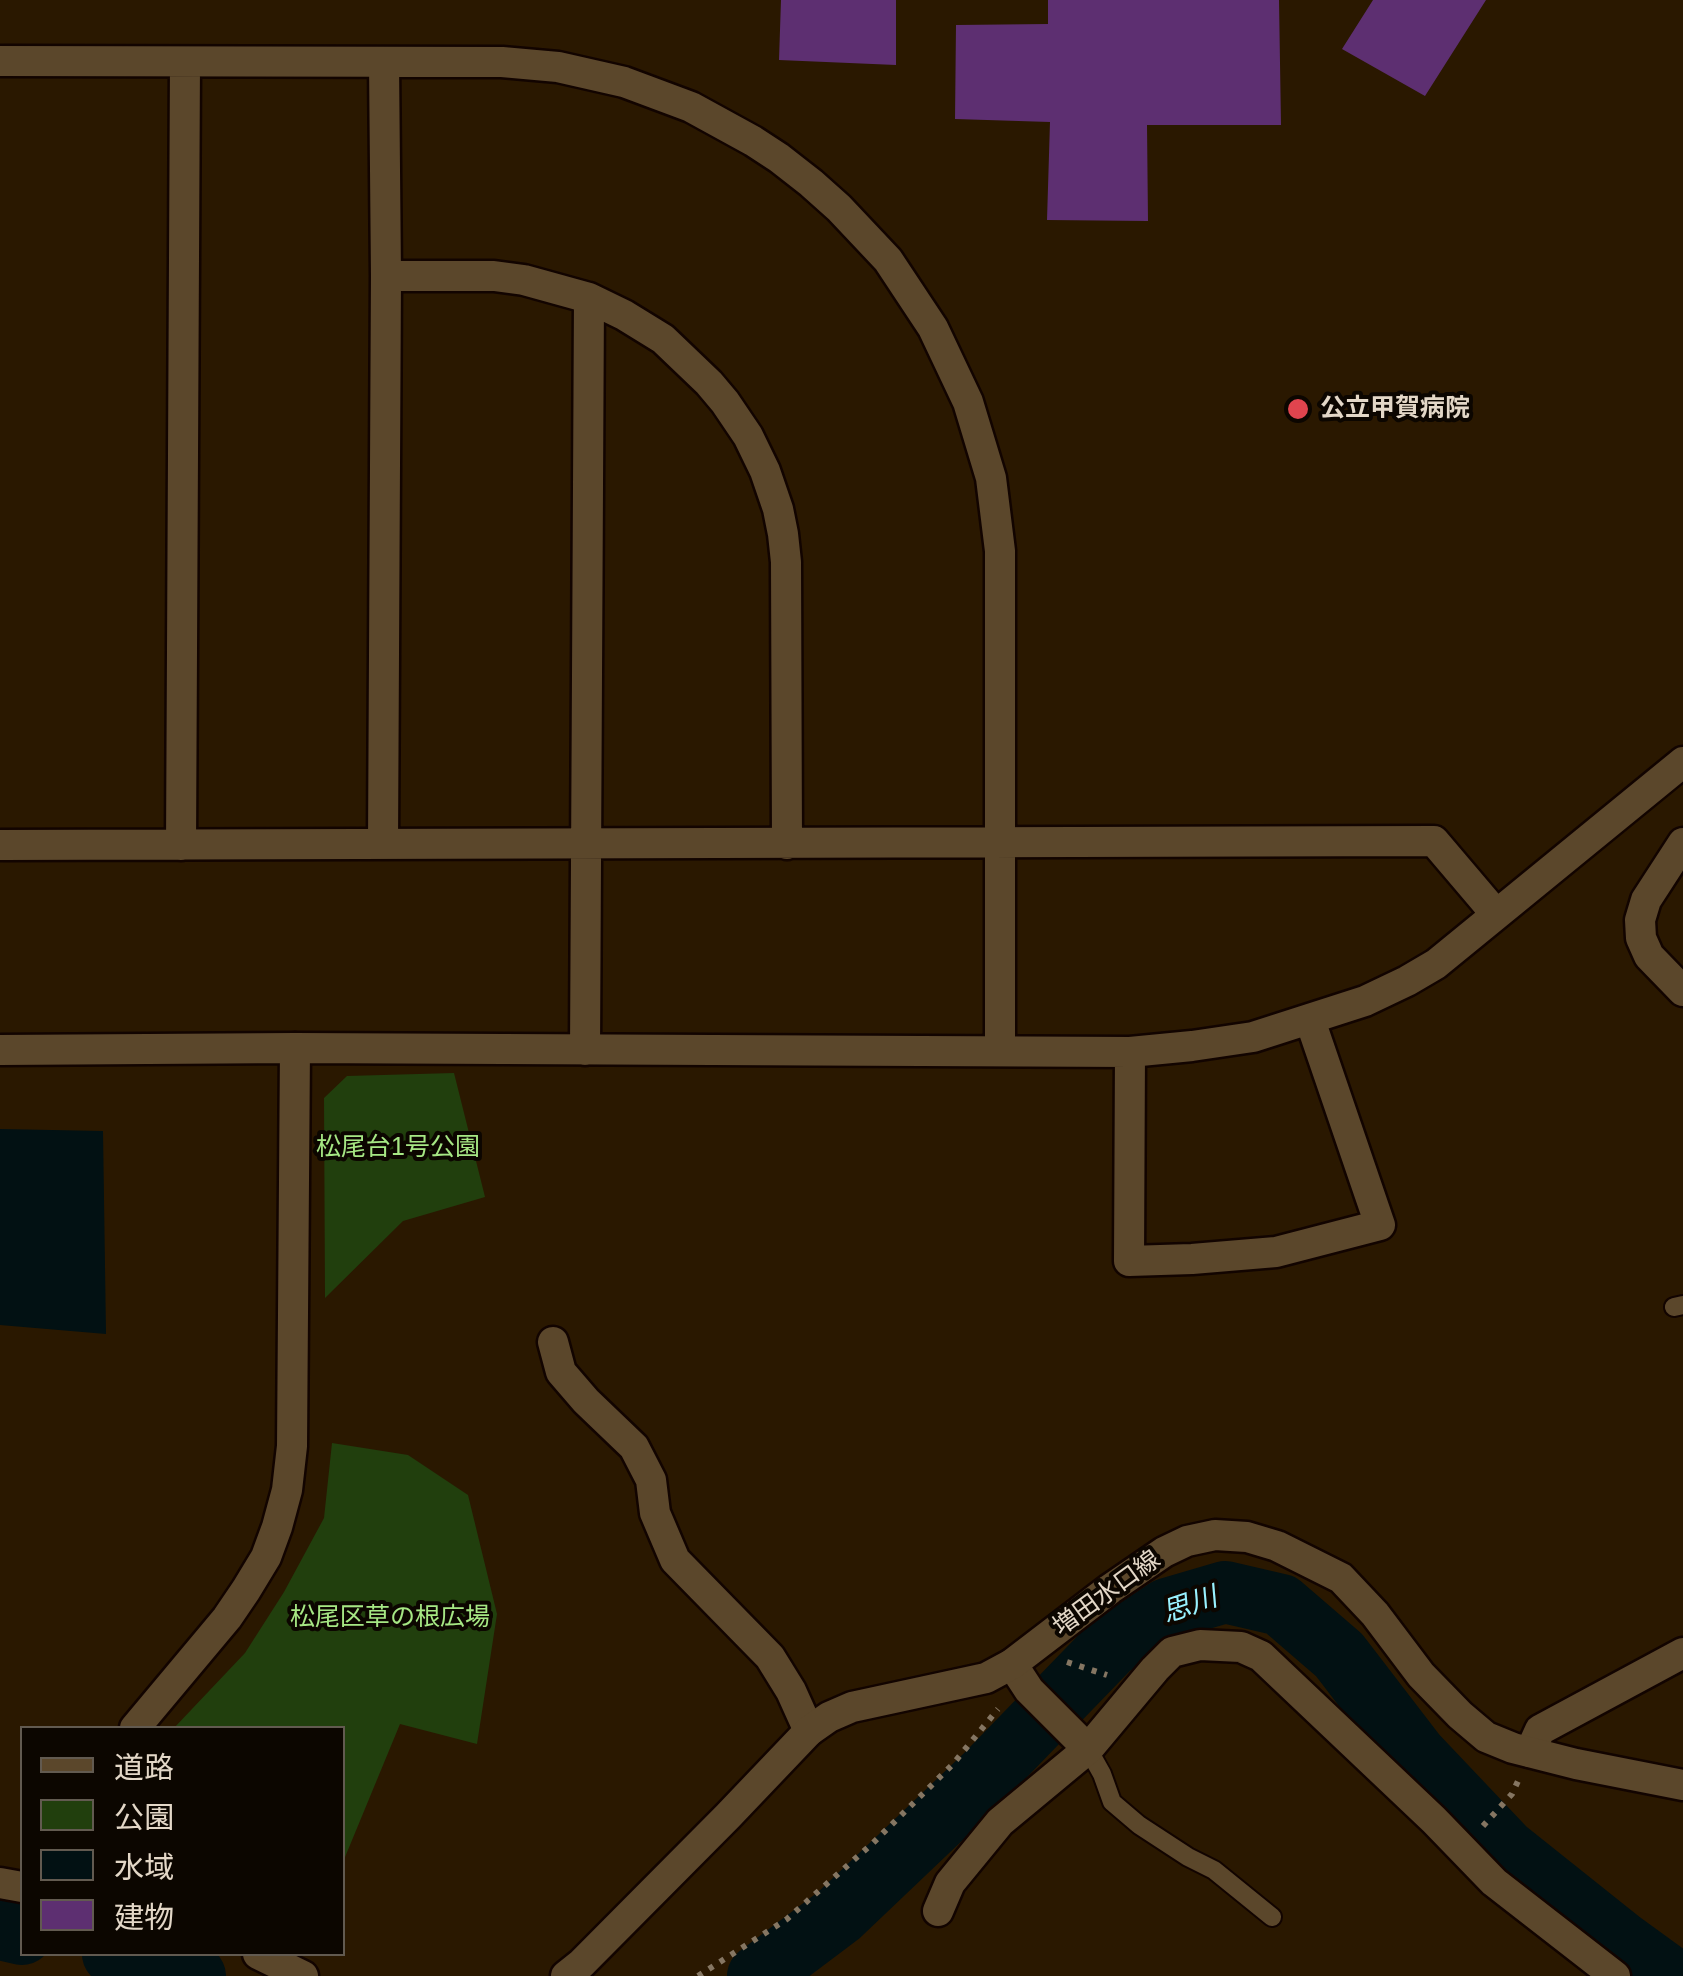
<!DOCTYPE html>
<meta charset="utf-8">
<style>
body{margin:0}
#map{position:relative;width:1683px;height:1976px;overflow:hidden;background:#2a1800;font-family:Helvetica,"Noto Sans JP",sans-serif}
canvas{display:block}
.legend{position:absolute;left:20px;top:1726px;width:325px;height:230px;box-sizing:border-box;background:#0c0600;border:2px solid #625a50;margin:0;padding:12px 18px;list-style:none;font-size:30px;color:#e3d7c7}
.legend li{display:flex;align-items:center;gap:20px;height:50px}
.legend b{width:50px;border:2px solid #625a50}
</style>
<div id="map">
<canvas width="1683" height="1976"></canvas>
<ul class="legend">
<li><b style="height:12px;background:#5b472b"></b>道路</li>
<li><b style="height:28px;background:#213f0d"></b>公園</li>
<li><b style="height:28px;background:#021113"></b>水域</li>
<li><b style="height:28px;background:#5d2f71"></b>建物</li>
</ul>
</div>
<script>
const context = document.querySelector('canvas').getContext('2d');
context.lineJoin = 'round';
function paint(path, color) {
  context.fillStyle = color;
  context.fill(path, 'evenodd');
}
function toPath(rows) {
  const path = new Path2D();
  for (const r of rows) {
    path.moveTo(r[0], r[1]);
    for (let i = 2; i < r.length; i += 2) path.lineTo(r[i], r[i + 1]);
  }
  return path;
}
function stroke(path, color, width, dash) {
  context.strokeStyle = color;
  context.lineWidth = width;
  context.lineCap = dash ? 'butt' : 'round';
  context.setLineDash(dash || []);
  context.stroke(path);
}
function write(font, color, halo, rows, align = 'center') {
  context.font = font + ' Helvetica,"Noto Sans JP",sans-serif';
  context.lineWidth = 8;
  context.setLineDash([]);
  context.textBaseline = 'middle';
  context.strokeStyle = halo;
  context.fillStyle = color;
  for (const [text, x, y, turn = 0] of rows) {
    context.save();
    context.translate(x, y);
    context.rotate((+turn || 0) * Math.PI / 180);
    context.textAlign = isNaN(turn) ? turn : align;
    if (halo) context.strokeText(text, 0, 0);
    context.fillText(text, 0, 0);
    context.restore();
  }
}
const green = toPath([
 [454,1073,485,1197,403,1221,325,1298,324,1098,347,1076],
 [332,1443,408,1455,468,1495,497,1614,477,1744,400,1724,343,1862,342,1728,174,1728,245,1653,284,1592,324,1518]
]);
const water = toPath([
 [0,1129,103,1131,106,1334,0,1325]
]);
const river = toPath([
 [0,1929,22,1934],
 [113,1954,172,1968,195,1976],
 [758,1976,839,1915,984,1777,1110,1647,1167,1609,1225,1592,1281,1605,1339,1655,1415,1754,1506,1850,1620,1941,1668,1976]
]);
const building = toPath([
 [781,0,896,0,896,65,779,60],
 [1048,0,1279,0,1281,125,1147,125,1148,221,1047,220,1050,122,955,119,956,25,1048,24],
 [1373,0,1486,0,1425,96,1342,49]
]);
const path = toPath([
 [1067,1662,1107,1675],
 [1483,1826,1512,1794,1518,1781],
 [698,1976,787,1919,873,1843,953,1764,998,1709]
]);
const lane = toPath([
 [1674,1307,1683,1305],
 [1088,1749,1102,1774,1112,1802,1139,1825,1188,1857,1214,1870,1272,1917]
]);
const street = toPath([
 [0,61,502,62,558,67,624,82,691,107,753,141,779,158,811,183,839,208,888,260,933,328,968,402,991,478,1000,551,1000,1050],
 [386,276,494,276,524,280,589,298,624,315,663,339,709,383,725,402,748,436,765,471,778,509,783,534,786,562,787,844],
 [1683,843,1646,900,1640,920,1641,938,1649,956,1683,991],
 [383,844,386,276,384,62],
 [0,845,1434,841,1496,914],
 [181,845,185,62],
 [0,1050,295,1048,1130,1052,1192,1046,1253,1037,1365,1001,1407,981,1436,964,1683,762],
 [585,1050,589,298],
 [1130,1052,1129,1261,1192,1259,1276,1252,1380,1225,1310,1020],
 [553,1342,561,1372,586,1401,634,1447,651,1480,655,1513,675,1560,770,1657,791,1691,809,1731],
 [1012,1664,1029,1690,1088,1749],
 [135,1728,227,1618,246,1590,266,1557,277,1527,287,1490,292,1446,295,1048],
 [1530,1752,1540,1730,1683,1653],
 [938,1911,950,1883,1000,1822,1088,1749,1155,1669,1172,1652,1200,1645,1241,1647,1261,1656,1434,1820,1494,1882,1615,1976]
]);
const secondary = toPath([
 [0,1883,22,1887],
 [258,1954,303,1976],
 [566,1976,581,1964,728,1816,809,1731,829,1717,852,1707,986,1678,1012,1664,1110,1589,1164,1552,1187,1541,1215,1535,1247,1537,1277,1546,1341,1578,1375,1614,1421,1675,1460,1715,1486,1737,1513,1748,1576,1764,1683,1785]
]);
const markers = [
 [1298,409,12,"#e0444e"]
];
const poiNames = [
 ["公立甲賀病院",1320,409]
];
const parkNames = [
 ["松尾台1号公園",398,1148],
 ["松尾区草の根広場",390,1618]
];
const streetNames = [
 ["増田水口線",1107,1594,-36]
];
const waterNames = [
 ["思川",1190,1606,-19]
];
paint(green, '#213f0d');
paint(water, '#021113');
stroke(river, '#021113', 62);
paint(building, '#5d2f71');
stroke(lane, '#120400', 22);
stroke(street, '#120400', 35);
stroke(secondary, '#120400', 35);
stroke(path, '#857662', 6, [5, 8]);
stroke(lane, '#5b472b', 18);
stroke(street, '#5b472b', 30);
stroke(secondary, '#5b472b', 30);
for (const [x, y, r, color] of markers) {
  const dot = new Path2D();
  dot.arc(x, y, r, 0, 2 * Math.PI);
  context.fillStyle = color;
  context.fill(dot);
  stroke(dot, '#0c0600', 4);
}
write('bold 25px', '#e3d7c7', '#0c0600', poiNames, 'left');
write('25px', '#a6e784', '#0c0600', parkNames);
write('25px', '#e3d7c7', '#0c0600', streetNames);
write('italic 28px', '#99f2ff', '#0c0600', waterNames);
</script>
